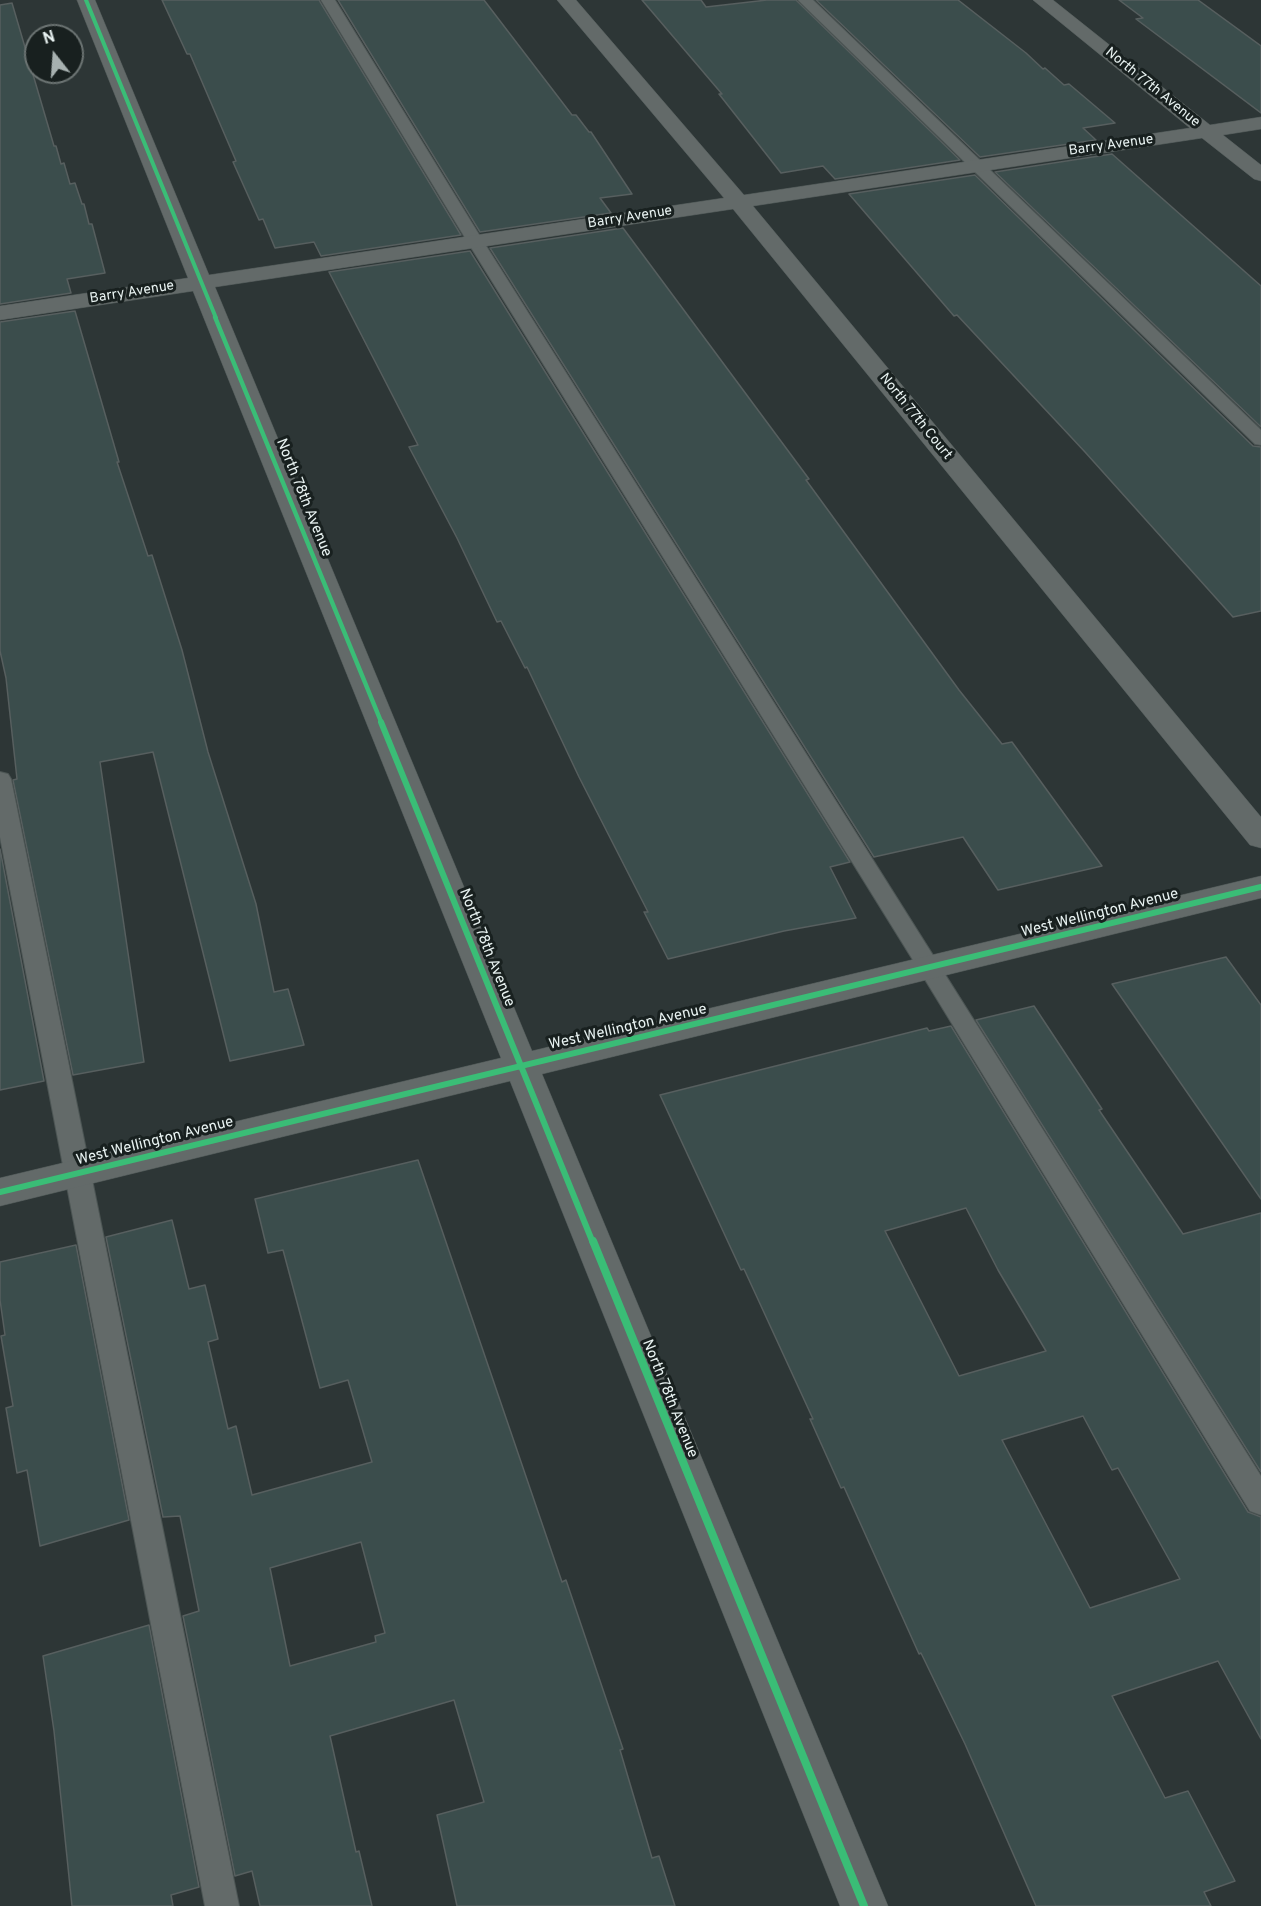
<!DOCTYPE html>
<style>
body{margin:0}
#map{position:relative;width:1261px;height:1906px;overflow:hidden;background:#2d3636;font-family:Overpass,sans-serif}
canvas{display:block}
.north{position:absolute;left:24px;top:24px;width:60px;height:60px;box-sizing:border-box;background:#18201f;border:2px solid #6c7473;border-radius:50%;rotate:343deg;font-size:16px;font-weight:700;line-height:24px;text-align:center;color:#e9f3f2}
.north::after{content:'';display:block;margin:auto;width:21px;height:27px;background:#a7b1b0;clip-path:polygon(50% 0,100% 100%,50% 72%,0 100%)}
</style>
<div id="map">
<canvas width="1261" height="1906"></canvas>
<div class="north">N</div>
</div>
<script>
const context = document.querySelector('canvas').getContext('2d');
context.lineJoin = 'round';
function paint(path, color) {
  context.fillStyle = color;
  context.fill(path, 'evenodd');
}
function toPath(rows) {
  const path = new Path2D();
  for (const r of rows) {
    path.moveTo(r[0], r[1]);
    for (let i = 2; i < r.length; i += 2) path.lineTo(r[i], r[i + 1]);
  }
  return path;
}
function stroke(path, color, width, dash) {
  context.strokeStyle = color;
  context.lineWidth = width;
  context.lineCap = dash ? 'butt' : 'round';
  context.setLineDash(dash || []);
  context.stroke(path);
}
function write(font, color, halo, rows, align = 'center') {
  context.font = font + ' Overpass,sans-serif';
  context.lineWidth = 6;
  context.setLineDash([]);
  context.textBaseline = 'middle';
  context.strokeStyle = halo;
  context.fillStyle = color;
  for (const [text, x, y, turn = 0] of rows) {
    context.save();
    context.translate(x, y);
    context.rotate((+turn || 0) * Math.PI / 180);
    context.textAlign = isNaN(turn) ? turn : align;
    if (halo) context.strokeText(text, 0, 0);
    context.fillText(text, 0, 0);
    context.restore();
  }
}
const building = toPath([
 [162,0,319,0,461,235,321,256,314,242,275,248,263,219,259,220,233,162,236,161,190,54,187,54,162,0],
 [338,0,484,0,572,115,576,115,589,132,591,132,632,194,600,198,611,213,480,232,338,0],
 [642,0,701,0,706,7,767,0,796,0,960,160,835,179,823,166,781,173,719,94,722,94,642,0],
 [816,0,958,0,1026,53,1043,69,1045,68,1064,85,1069,84,1115,123,1083,128,1096,140,980,157,816,0],
 [1119,0,1198,0,1261,46,1261,113,1136,19,1143,18,1119,0],
 [12,3,54,146,56,146,61,164,64,163,70,184,75,183,82,204,84,204,89,224,92,224,105,273,67,279,71,293,0,304,0,5,12,3],
 [1112,154,1261,286,1261,427,995,172,1112,154],
 [975,175,1253,446,1261,447,1261,611,1233,617,1085,452,957,315,954,316,849,194,975,175],
 [623,228,809,479,806,480,959,690,1002,744,1012,742,1102,866,998,890,963,837,874,857,490,248,623,228],
 [470,251,850,862,830,867,856,918,784,931,668,959,644,912,648,912,579,777,527,667,525,668,501,621,497,622,457,538,409,447,418,445,329,272,470,251],
 [75,311,119,462,117,462,148,556,152,555,182,650,208,752,256,904,274,992,288,989,304,1045,230,1061,153,752,100,762,144,1062,73,1075,13,780,17,779,6,678,0,651,0,322,75,311],
 [0,849,44,1081,0,1090,0,849],
 [1226,957,1261,1005,1261,1199,1112,984,1226,957],
 [1034,1006,1102,1109,1099,1110,1183,1234,1261,1213,1261,1472,976,1020,1034,1006],
 [951,1026,1248,1512,1261,1517,1261,1739,1218,1661,1112,1696,1165,1798,1188,1791,1235,1881,1204,1892,1211,1906,1036,1906,965,1744,921,1653,919,1654,844,1487,841,1488,810,1419,813,1419,744,1269,741,1270,660,1095,927,1028,929,1031,951,1026],
 [966,1208,998,1270,1046,1351,959,1376,885,1231,966,1208],
 [1083,1416,1112,1470,1118,1468,1180,1579,1090,1608,1002,1440,1083,1416],
 [418,1160,562,1582,566,1580,623,1749,620,1750,652,1858,659,1856,675,1906,457,1906,437,1815,484,1802,454,1700,330,1736,356,1852,359,1851,372,1906,260,1906,252,1871,235,1876,183,1616,199,1611,180,1516,163,1517,106,1237,172,1220,189,1289,205,1285,218,1339,208,1342,228,1429,236,1426,252,1495,372,1462,348,1380,320,1388,283,1250,268,1253,255,1199,418,1160],
 [361,1542,385,1633,375,1636,376,1642,290,1666,270,1568,361,1542],
 [76,1245,129,1520,40,1546,27,1470,17,1473,6,1408,13,1406,1,1336,5,1335,0,1300,0,1262,76,1245],
 [149,1625,199,1887,171,1895,173,1906,72,1906,54,1731,43,1656,149,1625]
]);
const lane = toPath([
 [321,0,335,0,483,241,1261,1476,1261,1515,1250,1511,921,973,467,241,321,0],
 [798,0,813,0,1261,430,1261,445,1255,444,798,0],
 [0,772,8,774,11,779,239,1906,205,1906,0,837,0,772]
]);
const street = toPath([
 [77,0,95,0,209,275,724,198,557,0,576,0,744,195,1190,128,1033,0,1053,0,1210,125,1261,117,1261,129,1223,135,1261,165,1261,181,1254,179,1202,138,753,206,1261,817,1261,848,1250,845,733,209,215,287,532,1051,1261,876,1261,898,542,1074,888,1906,840,1906,510,1081,0,1206,0,1178,501,1058,193,291,0,320,0,306,188,278,77,0]
]);
const cyclewayFar3 = toPath([
 [86,0,216,318]
]);
const cyclewayFar2 = toPath([
 [215,317,382,724]
]);
const cyclewayFar1 = toPath([
 [381,722,593,1243],
 [0,1192,1261,887]
]);
const cycleway = toPath([
 [593,1241,864,1906]
]);
const farStreetnames = [
 ["North 77th Avenue",1152,88,39],
 ["Barry Avenue",1111,146,-8],
 ["Barry Avenue",630,218,-9],
 ["Barry Avenue",132,293,-9],
 ["North 77th Court",915,417,51]
];
const streetNames = [
 ["North 78th Avenue",303,498,68],
 ["West Wellington Avenue",1100,914,-14],
 ["North 78th Avenue",486,948,68],
 ["West Wellington Avenue",628,1028,-13],
 ["West Wellington Avenue",155,1142,-14],
 ["North 78th Avenue",669,1399,68]
];
paint(building, '#3b4d4c');
stroke(building, '#575f5f', 1.5);
stroke(lane, '#4c5554', 2);
stroke(street, '#4c5554', 1);
paint(lane, '#636a69');
paint(street, '#636a69');
stroke(cyclewayFar3, '#3abd76', 4);
stroke(cyclewayFar2, '#3abd76', 4.5);
stroke(cyclewayFar1, '#3abd76', 6);
stroke(cycleway, '#3abd76', 8);
write('14px', '#e9f3f2', '#18201f', farStreetnames);
write('15px', '#e9f3f2', '#18201f', streetNames);
</script>
